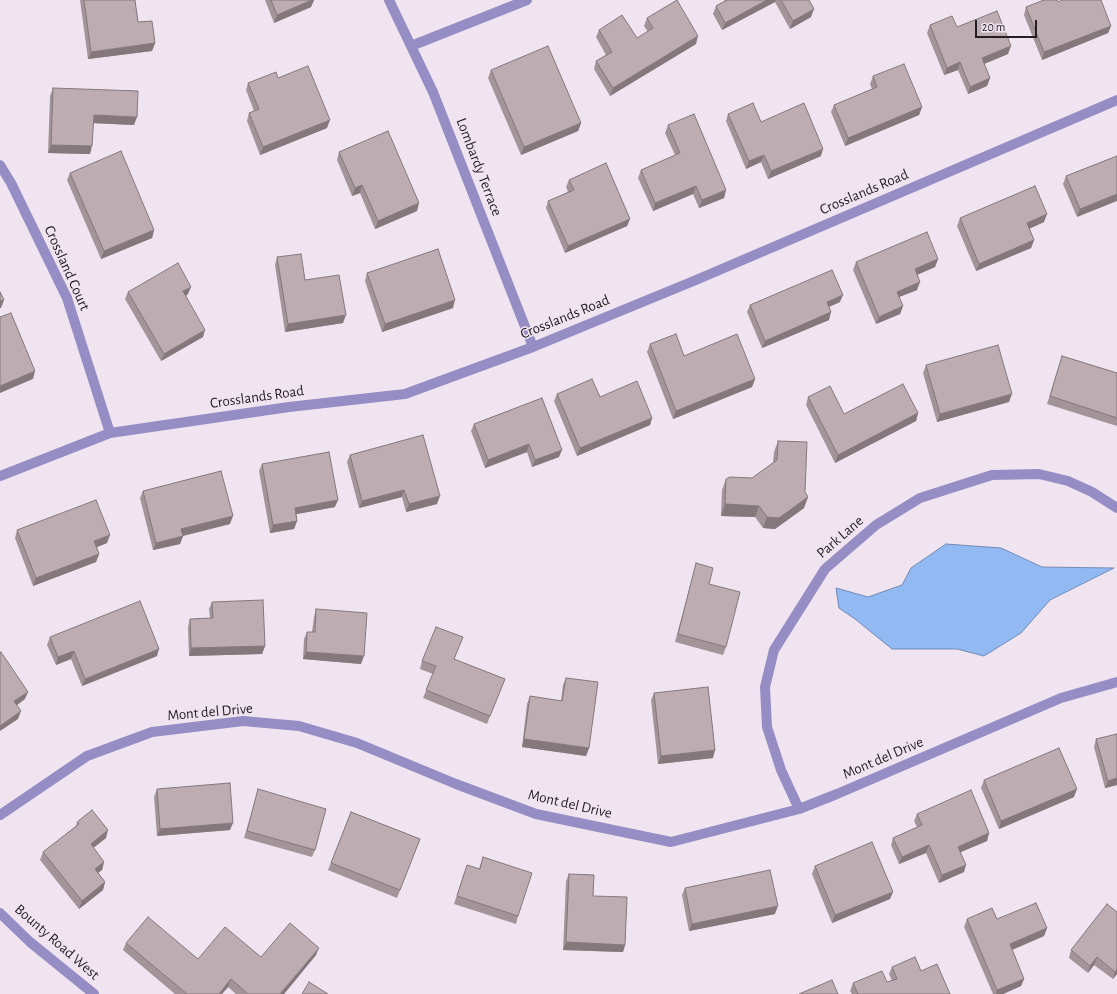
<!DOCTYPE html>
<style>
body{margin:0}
#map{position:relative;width:1117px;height:994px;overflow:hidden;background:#f0e4f1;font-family:"Alegreya Sans",sans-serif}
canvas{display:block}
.scale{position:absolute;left:975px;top:20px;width:62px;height:18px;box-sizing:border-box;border:2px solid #221e22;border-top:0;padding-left:5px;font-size:12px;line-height:14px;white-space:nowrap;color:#221e22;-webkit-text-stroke:3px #f0e4f1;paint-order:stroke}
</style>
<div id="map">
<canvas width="1117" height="994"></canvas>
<div class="scale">20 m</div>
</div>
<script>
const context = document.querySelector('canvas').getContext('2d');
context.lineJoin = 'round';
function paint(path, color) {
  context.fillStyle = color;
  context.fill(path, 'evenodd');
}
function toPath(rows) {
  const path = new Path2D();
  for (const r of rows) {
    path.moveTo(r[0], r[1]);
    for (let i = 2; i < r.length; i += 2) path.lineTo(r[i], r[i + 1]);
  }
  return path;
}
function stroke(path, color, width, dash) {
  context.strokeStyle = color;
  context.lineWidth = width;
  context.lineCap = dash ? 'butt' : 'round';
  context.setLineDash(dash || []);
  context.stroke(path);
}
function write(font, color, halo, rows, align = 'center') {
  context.font = font + ' "Alegreya Sans",sans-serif';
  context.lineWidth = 3;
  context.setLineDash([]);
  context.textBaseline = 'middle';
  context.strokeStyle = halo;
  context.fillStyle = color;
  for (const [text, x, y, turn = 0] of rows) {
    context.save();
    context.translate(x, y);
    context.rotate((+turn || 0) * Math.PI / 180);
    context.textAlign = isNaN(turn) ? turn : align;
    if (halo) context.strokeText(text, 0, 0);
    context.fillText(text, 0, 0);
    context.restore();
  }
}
const water = toPath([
 [946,544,1001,548,1042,567,1114,568,1050,600,1021,633,984,656,957,649,892,649,855,619,839,608,836,588,868,597,902,585,911,568,946,544]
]);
const minor = toPath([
 [389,0,433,92,533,347],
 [411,46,527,0],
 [0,165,11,183,67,298,110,433],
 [0,476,110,433,289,407,405,394,533,347,696,280,1117,100],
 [799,809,781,770,767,727,765,687,774,650,825,569,876,525,920,498,992,475,1039,474,1068,481,1092,492,1117,508],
 [0,815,87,756,152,732,243,721,299,726,357,743,456,784,536,814,671,842,799,809,837,794,1061,698,1117,682],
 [0,913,30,942,94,994]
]);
const wall = toPath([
 [80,0,135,0,138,22,155,43,152,51,88,59],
 [265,0,314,0,311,7,274,23],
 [724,0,809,0,811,17,790,29,775,2,722,30,713,14,716,6,725,1],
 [1058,2,1111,26,1108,33,1042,60,1024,15,1026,7],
 [647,18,696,44,610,96,594,69,596,61,606,55,596,37,599,30,637,38,648,32,644,26],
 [930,25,957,27,1008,54,984,64,990,78,987,86,968,94,958,70,944,75,927,33],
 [491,70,581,123,578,131,521,155,488,78],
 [873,76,922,107,919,115,845,146,831,112,834,105,872,89,870,84],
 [278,78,327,128,260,155,247,121,249,113,254,111,246,90,248,83],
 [53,88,134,125,93,123,90,154,48,153,50,96],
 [728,114,761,122,821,156,768,179,761,162,746,169,726,121],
 [668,125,726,190,724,198,699,208,693,194,653,211,638,178,641,170,675,155,665,133],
 [339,152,417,211,375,229,360,193,352,196,337,160],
 [1117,156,1077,217,1063,184,1066,176],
 [70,173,154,230,152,238,101,259,67,180],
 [569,180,630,219,627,226,565,253,546,208,548,201,568,192,566,187],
 [960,218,1044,222,1029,229,1034,240,1031,248,976,271,957,226],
 [277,257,305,280,343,323,285,332,275,265],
 [938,259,935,267,917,275,917,290,899,297,903,306,900,314,876,324,853,270,856,262],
 [367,273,453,308,382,332,365,281],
 [128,292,188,294,186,296,203,337,161,361,125,299],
 [840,302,829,307,829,320,762,348,747,312,750,305],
 [650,344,755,379,752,387,673,419,647,352],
 [1062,356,1117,373,1117,426,1047,404],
 [926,365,1009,402,937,422,923,373],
 [557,394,600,397,652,418,650,425,577,456,554,401],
 [808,397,844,414,918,413,916,421,835,463,806,405],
 [542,398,559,457,532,467,527,452,485,468,471,431,474,424],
 [778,441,805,492,808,497,804,508,775,529,763,528,755,517,721,516,722,490,726,479,752,478,773,463,774,452],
 [350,455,437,504,406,512,402,497,359,508,347,462],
 [262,464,335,507,296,514,297,521,294,529,270,533,259,471],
 [143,491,230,524,183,536,180,544,153,550,140,498],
 [17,530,107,543,97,547,99,554,96,562,33,586,15,538],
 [696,563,709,584,726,647,723,655,675,642,694,571],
 [212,602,265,646,262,654,189,656,188,627,190,619,210,618,209,609],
 [316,609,361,664,303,659,304,639,307,632,312,632,314,617],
 [50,637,157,656,82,686,71,659,56,665,47,645],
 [463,637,454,659,505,679,487,724,423,698,433,674,420,669,422,661],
 [566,678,589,748,586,756,522,747,527,704,530,696,561,701,563,685],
 [654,693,713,758,658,764,651,700],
 [1096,739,1117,785,1105,788,1094,747],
 [984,780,1074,797,999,829,981,788],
 [157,789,230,830,157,836,154,797],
 [258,789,315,850,312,857,244,838,256,797],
 [351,812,420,839,397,898,328,870],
 [917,814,989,833,987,841,961,852,964,872,939,883,926,853,899,864,891,845,893,838,917,827,914,821],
 [77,822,106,838,93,848,104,862,102,870,98,873,105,882,103,890,79,909,40,860,43,852,76,826],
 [483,857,518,916,516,924,454,904,464,873,479,869],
 [815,866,890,899,832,923,812,874],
 [569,874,593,896,625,945,623,952,563,950,566,881],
 [685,888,775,914,689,931,682,895],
 [1117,912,1117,974,1113,979,1094,965,1088,973,1069,958,1071,950],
 [967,919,997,919,1047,928,1044,936,1012,950,1024,979,1021,986,1003,994,993,994,964,927],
 [126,943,198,959,316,955,284,994,236,994,228,987,222,994,175,994,123,950],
 [892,967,921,971,950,994,852,994,850,991,853,983,887,982,892,981,889,974]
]);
const shadedWall = toPath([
 [312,0,314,0,311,7,274,23,277,15],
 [767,0,776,0,775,2,722,30,725,23],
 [814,9,811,17,790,29,793,21],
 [1111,26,1108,33,1042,60,1044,52],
 [698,36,696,44,610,96,613,88],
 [155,43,152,51,88,59,91,52],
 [1011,46,1008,54,979,66,982,58],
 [960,62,958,70,944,75,947,68],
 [990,78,987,86,968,94,970,87],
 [922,107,919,115,845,146,848,138],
 [94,115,137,117,134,125,91,123],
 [330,120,327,128,260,155,263,147],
 [581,123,578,131,521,155,524,147],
 [51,145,92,146,90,154,48,153],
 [823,149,821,156,768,179,771,171],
 [764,155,761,162,746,169,749,161],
 [362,185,360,193,352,196,355,188],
 [696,186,693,194,653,211,655,203],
 [726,190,724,198,699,208,702,200],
 [1117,194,1117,201,1077,217,1080,209],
 [419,203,417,211,375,229,378,221],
 [1047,214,1044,222,1024,231,1027,223],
 [630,219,627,226,565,253,568,246],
 [154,230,152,238,101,259,104,251],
 [1034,240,1031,248,976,271,979,264],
 [938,259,935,267,912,277,915,269],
 [920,282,917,290,894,299,897,292],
 [191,287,188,294,181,299,183,291],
 [843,295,840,302,824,309,827,302],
 [4,300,1,308,0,308,0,301],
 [455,300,453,308,382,332,385,324],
 [903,306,900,314,876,324,879,317],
 [831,312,829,320,762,348,765,341],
 [346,315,343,323,285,332,288,324],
 [205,330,203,337,161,361,164,354],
 [35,371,33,379,0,393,0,386],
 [755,379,752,387,673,419,676,411],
 [1012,394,1009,402,937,422,940,414],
 [918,413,916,421,835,463,838,455],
 [652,418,650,425,577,456,580,448],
 [529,444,527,452,485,468,488,460],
 [562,450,559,457,532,467,535,460],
 [404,490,402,497,359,508,362,501],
 [440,496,437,504,406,512,409,504],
 [808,497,804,508,775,529,763,528,767,517],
 [338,500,335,507,292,515,295,508],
 [725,504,759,506,755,517,721,516],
 [233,516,230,524,178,537,181,529],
 [297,521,294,529,270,533,273,525],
 [110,535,107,543,92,549,94,541],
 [183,536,180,544,153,550,156,543],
 [99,554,96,562,33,586,36,578],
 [265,646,262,654,189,656,191,648],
 [159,649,157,656,82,686,85,679],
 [74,651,71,659,56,665,58,657],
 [306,652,364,656,361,664,303,659],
 [28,692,25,699,12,709,14,701],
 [21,711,18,719,0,731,0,726],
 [524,739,589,748,586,756,522,747],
 [715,750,713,758,658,764,661,756],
 [1117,778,1117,785,1105,788,1108,781],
 [1077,789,1074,797,999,829,1001,821],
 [233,823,230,830,157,836,160,829],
 [108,830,106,838,88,852,91,844],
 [989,833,987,841,956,854,958,847],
 [929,845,926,853,899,864,902,857],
 [104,862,102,870,92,877,95,869],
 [966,865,964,872,939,883,942,875],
 [105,882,103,890,79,909,82,901],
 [893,892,890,899,832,923,835,915],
 [778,906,775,914,689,931,692,924],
 [1047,928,1044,936,1007,952,1010,944],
 [566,942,625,945,623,952,563,950],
 [319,948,316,955,284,994,280,994],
 [1097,957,1094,965,1088,973,1090,966],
 [1117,969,1117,974,1113,979,1115,972],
 [231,979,228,987,222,994,219,994],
 [1024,979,1021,986,1003,994,996,994,997,990]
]);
const building = toPath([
 [84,0,135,0,138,22,152,21,155,43,91,52,84,0],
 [271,0,312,0,277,15,271,0],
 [677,0,698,36,613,88,596,61,612,52,599,30,622,15,637,38,653,28,647,18,677,0],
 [727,0,767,0,725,23,716,6,727,0],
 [781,0,809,0,814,9,793,21,781,0],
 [1044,0,1057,0,1058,2,1062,0,1101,0,1111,26,1044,52,1026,7,1044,0],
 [997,11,1011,46,982,58,990,78,970,87,960,62,947,68,930,25,952,16,957,27,997,11],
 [548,46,581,123,524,147,491,70,548,46],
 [904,64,922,107,848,138,834,105,877,87,873,76,904,64],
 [308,66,330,120,263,147,249,113,259,109,248,83,276,72,278,78,308,66],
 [53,88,138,91,137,117,94,115,92,146,51,145,53,88],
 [753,103,761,122,804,103,823,149,771,171,764,155,749,161,728,114,753,103],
 [694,114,726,190,702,200,696,186,655,203,641,170,680,153,668,125,694,114],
 [388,131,419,203,378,221,362,185,355,188,339,152,388,131],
 [121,151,154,230,104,251,70,173,121,151],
 [1117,156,1117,194,1080,209,1066,176,1117,156],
 [606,163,630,219,568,246,548,201,574,190,569,180,606,163],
 [1035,186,1047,214,1027,223,1034,240,979,264,960,218,1035,186],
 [927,232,938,259,915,269,920,282,897,292,903,306,879,317,856,262,927,232],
 [438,249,455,300,385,324,367,273,438,249],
 [301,254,305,280,339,275,346,315,288,324,277,257,301,254],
 [178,263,191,287,183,291,205,330,164,354,128,292,178,263],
 [832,270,843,295,827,302,831,312,765,341,750,305,832,270],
 [0,292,4,300,0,301,0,292],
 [11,313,35,371,0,386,0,317,11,313],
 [676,334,684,356,737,334,755,379,676,411,650,344,676,334],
 [998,345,1012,394,940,414,926,365,998,345],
 [1062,356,1117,373,1117,418,1050,396,1062,356],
 [592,379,600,397,637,381,652,418,580,448,557,394,592,379],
 [903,384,918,413,838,455,808,397,830,386,844,414,903,384],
 [542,398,562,450,535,460,529,444,488,460,474,424,542,398],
 [423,435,440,496,409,504,404,490,362,501,350,455,423,435],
 [778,441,807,442,805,492,808,497,779,518,767,517,759,506,725,504,726,479,730,477,752,478,777,460,778,441],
 [329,452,338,500,295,508,297,521,273,525,262,464,329,452],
 [221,471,233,516,181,529,183,536,156,543,143,491,221,471],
 [96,500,110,535,94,541,99,554,36,578,17,530,96,500],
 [696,563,713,568,709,584,740,592,726,647,678,634,696,563],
 [263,600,265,646,191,648,190,619,213,618,212,602,263,600],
 [140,601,159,649,85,679,74,651,58,657,50,637,140,601],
 [316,609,367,613,364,656,306,652,307,632,315,632,316,609],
 [436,627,463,637,454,659,505,679,490,716,426,690,436,666,422,661,436,627],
 [1,652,28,692,14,701,21,711,0,726,0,653,1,652],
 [566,678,598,682,589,748,524,739,530,696,562,701,566,678],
 [708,687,715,750,661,756,654,693,708,687],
 [1117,734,1117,778,1108,781,1096,739,1117,734],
 [1059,748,1077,789,1001,821,984,780,1059,748],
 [230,783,233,823,160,829,157,789,230,783],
 [258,789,326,809,315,850,247,831,258,789],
 [971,790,989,833,958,847,966,865,942,875,929,845,902,857,893,838,922,825,917,814,971,790],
 [92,810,108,830,91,844,104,862,95,869,105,882,82,901,43,852,79,824,77,822,92,810],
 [351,812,420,839,400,890,331,863,351,812],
 [872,842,893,892,835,915,815,866,872,842],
 [483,857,532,873,518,916,457,896,467,865,480,869,483,857],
 [770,870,778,906,692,924,685,888,770,870],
 [569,874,594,875,593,896,627,897,625,945,566,942,569,874],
 [1036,903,1047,928,1010,944,1024,979,997,990,967,919,992,908,997,919,1036,903],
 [1107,904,1117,912,1117,969,1115,972,1097,957,1090,966,1071,950,1107,904],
 [148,917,198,959,225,927,261,957,290,923,319,948,280,994,248,994,231,979,219,994,187,994,126,943,148,917],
 [915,957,921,971,937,964,950,994,858,994,853,983,882,971,887,982,897,979,892,967,915,957],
 [832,980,838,994,799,994,832,980],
 [309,982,328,994,302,994,309,982]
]);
const streetNames = [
 ["Lombardy Terrace",479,167,69],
 ["Crosslands Road",864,192,-23],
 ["Crossland Court",67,268,66],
 ["Crosslands Road",565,317,-22],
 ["Crosslands Road",257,397,-8],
 ["Park Lane",840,537,-41],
 ["Mont del Drive",210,712,-5],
 ["Mont del Drive",883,758,-23],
 ["Mont del Drive",570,804,13],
 ["Bounty Road West",57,942,41]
];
paint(water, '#93b9f3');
stroke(water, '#718ab4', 1);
stroke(minor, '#958dc3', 10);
paint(wall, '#a39499');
paint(shadedWall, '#84787d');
paint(building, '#bdacb2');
stroke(building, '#84787d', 1);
write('15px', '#221e22', '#f0e4f1', streetNames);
</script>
